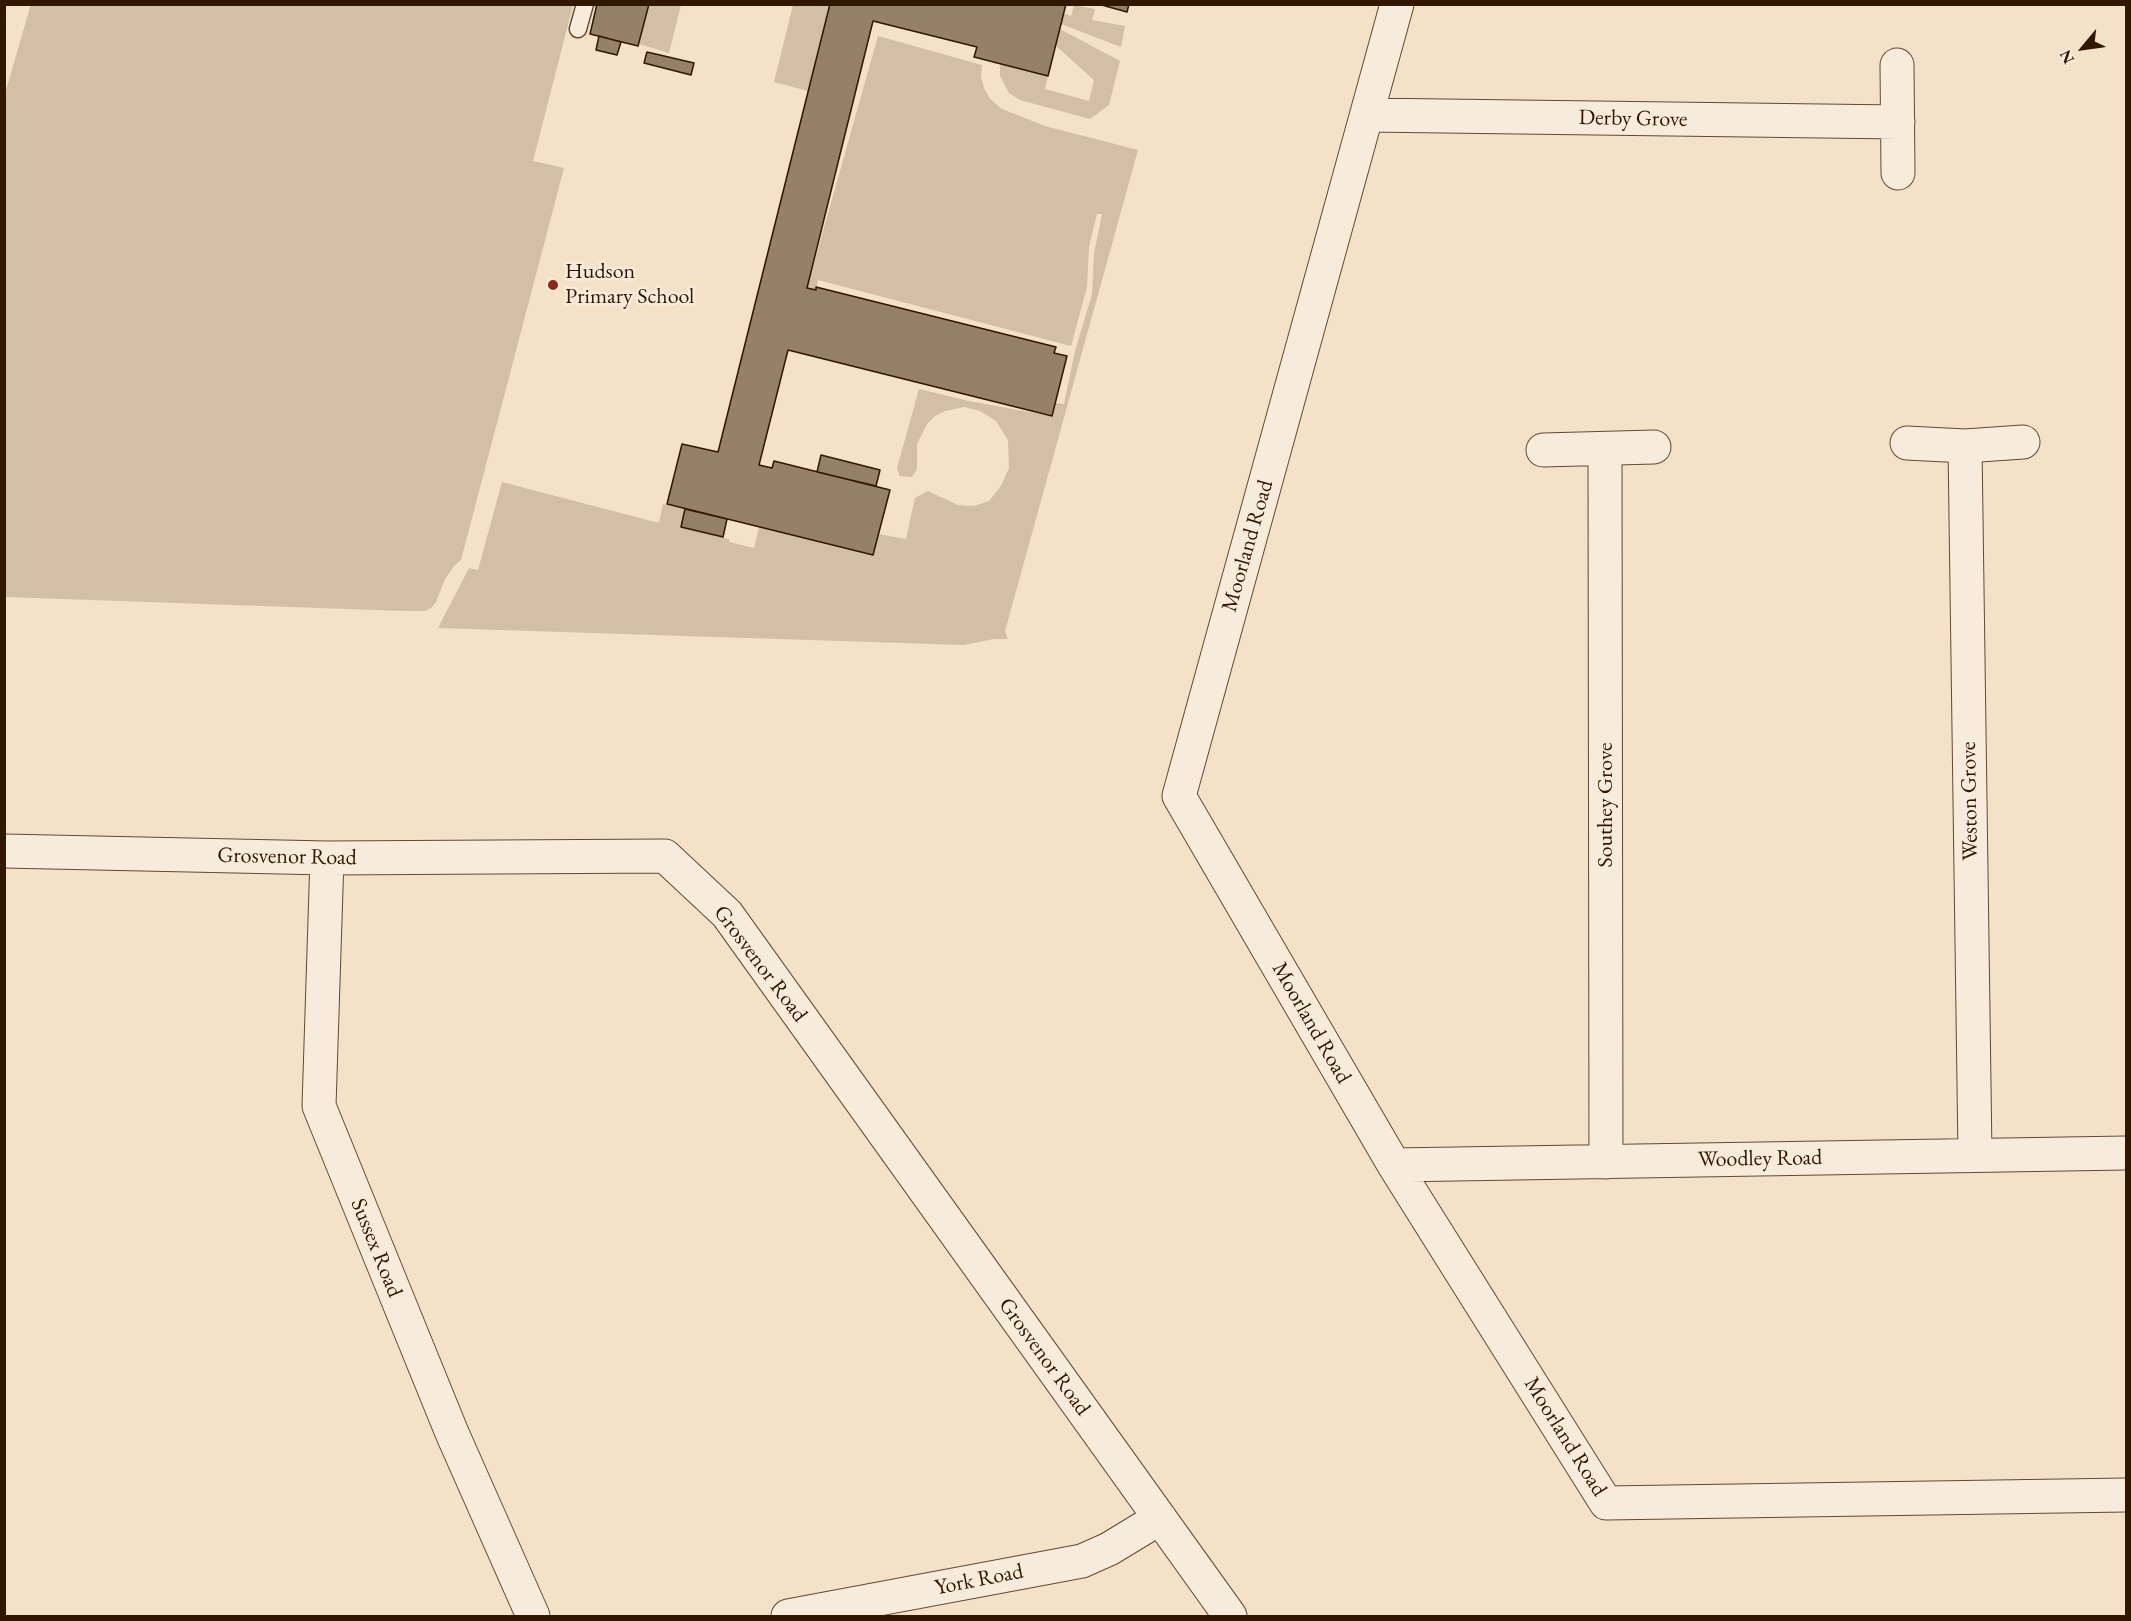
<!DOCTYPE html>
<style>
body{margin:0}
#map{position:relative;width:2131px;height:1621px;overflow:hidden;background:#f3e2c7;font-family:"EB Garamond",serif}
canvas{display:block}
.frame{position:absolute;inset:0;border:6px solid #311600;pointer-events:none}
.north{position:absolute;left:2053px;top:18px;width:60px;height:60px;-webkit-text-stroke:4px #f7ecdb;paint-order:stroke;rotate:241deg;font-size:16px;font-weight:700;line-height:24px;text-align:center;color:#311600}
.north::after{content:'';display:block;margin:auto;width:21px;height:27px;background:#311600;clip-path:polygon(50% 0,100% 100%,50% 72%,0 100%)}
</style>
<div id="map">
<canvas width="2131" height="1621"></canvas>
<div class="frame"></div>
<div class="north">N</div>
</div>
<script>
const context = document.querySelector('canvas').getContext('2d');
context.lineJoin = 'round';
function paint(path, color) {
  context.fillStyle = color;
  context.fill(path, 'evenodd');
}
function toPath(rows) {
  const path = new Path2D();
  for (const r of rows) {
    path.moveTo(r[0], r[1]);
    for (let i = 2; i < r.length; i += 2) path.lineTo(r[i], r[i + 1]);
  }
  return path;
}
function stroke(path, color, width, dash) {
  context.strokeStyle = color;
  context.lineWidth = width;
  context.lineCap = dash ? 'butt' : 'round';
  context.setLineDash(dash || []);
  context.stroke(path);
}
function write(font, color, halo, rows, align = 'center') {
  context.font = font + ' "EB Garamond",serif';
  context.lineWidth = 5;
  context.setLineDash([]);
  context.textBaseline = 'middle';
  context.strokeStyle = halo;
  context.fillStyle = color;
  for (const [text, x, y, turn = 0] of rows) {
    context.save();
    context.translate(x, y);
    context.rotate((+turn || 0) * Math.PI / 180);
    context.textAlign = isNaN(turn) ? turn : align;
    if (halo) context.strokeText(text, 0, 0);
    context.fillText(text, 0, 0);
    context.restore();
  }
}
const green = toPath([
 [31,4,573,5,533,161,564,168,461,560,454,566,445,579,436,602,431,608,425,611,405,611,5,597,4,97],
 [649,5,681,5,669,53,639,44],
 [793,5,830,5,808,91,774,82],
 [1074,5,1095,9,1092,20,1125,26,1121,47,1061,24,1063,13,1071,16],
 [1060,29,1120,61,1109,105,1090,119,1020,100,1009,93,1000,76,1000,64,1048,76,1045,89,1089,101,1094,80,1056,46],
 [878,36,982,65,981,77,984,88,990,99,1002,109,1045,126,1138,150,1005,631,1008,639,994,639,964,645,438,628,469,568,478,570,502,482,655,522,659,522,663,504,685,509,681,527,729,539,729,542,754,548,759,527,873,555,879,534,906,539,915,498,928,491,958,505,974,506,989,501,1001,486,1009,468,1008,440,996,421,980,411,964,407,945,411,935,416,927,424,917,444,917,469,912,477,900,476,897,468,919,389,969,401,1051,416,1055,403,1064,404,1075,351,1092,294,1094,254,1102,214,1097,214,1089,247,1087,287,1071,346,818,280,816,290,807,288]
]);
const building = toPath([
 [597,4,649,4,638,46,590,34,597,4],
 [830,4,1066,4,1048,76,974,57,977,47,873,21,807,288,816,290,816,287,1056,347,1054,353,1067,356,1052,416,788,350,759,465,772,468,774,461,890,490,873,555,667,504,682,444,718,452,830,4],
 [1098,4,1129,4,1127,12,1098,4],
 [599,36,621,42,617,55,596,50,599,36],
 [647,52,694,63,691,75,644,63,647,52],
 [821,455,880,470,876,486,817,472,821,455],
 [685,509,727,519,723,537,681,527,685,509]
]);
const service = toPath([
 [578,29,585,4]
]);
const minor = toPath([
 [1397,4,1179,796,1394,1165,1606,1503,2126,1495],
 [1897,65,1898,173],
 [1368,115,1898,122],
 [1907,443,1965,446,2023,442],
 [1965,446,1975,1155],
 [1605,449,1606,1162],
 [1543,450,1654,447],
 [4,851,327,858,665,856,727,914,1230,1616],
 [327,858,319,1106,452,1433,533,1616],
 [1394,1165,2126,1153],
 [788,1616,1082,1561,1109,1549,1160,1518]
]);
const markers = [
 [553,285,6,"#8f2418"]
];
const streetNames = [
 ["Derby Grove",1633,119,1],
 ["Moorland Road",1248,546,-74],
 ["Weston Grove",1970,801,-91],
 ["Southey Grove",1606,805,-90],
 ["Grosvenor Road",287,857,1],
 ["Grosvenor Road",760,964,53],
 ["Moorland Road",1311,1023,60],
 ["Woodley Road",1760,1159,-1],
 ["Sussex Road",376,1248,68],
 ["Grosvenor Road",1044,1357,54],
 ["Moorland Road",1565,1437,58],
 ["York Road",979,1580,-11]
];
const poiNames = [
 ["Hudson",565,272],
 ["Primary School",565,297]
];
paint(green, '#d2bfa5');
paint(building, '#968067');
stroke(building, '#311600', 1.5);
stroke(service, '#624932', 19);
stroke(minor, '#624932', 35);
stroke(service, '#f7ecdb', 16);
stroke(minor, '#f7ecdb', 33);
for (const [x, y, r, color] of markers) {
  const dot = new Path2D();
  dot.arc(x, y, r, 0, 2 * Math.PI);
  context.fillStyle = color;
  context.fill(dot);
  stroke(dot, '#f7ecdb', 2);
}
write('22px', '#311600', '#f7ecdb', streetNames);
write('22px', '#311600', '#f7ecdb', poiNames, 'left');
</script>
